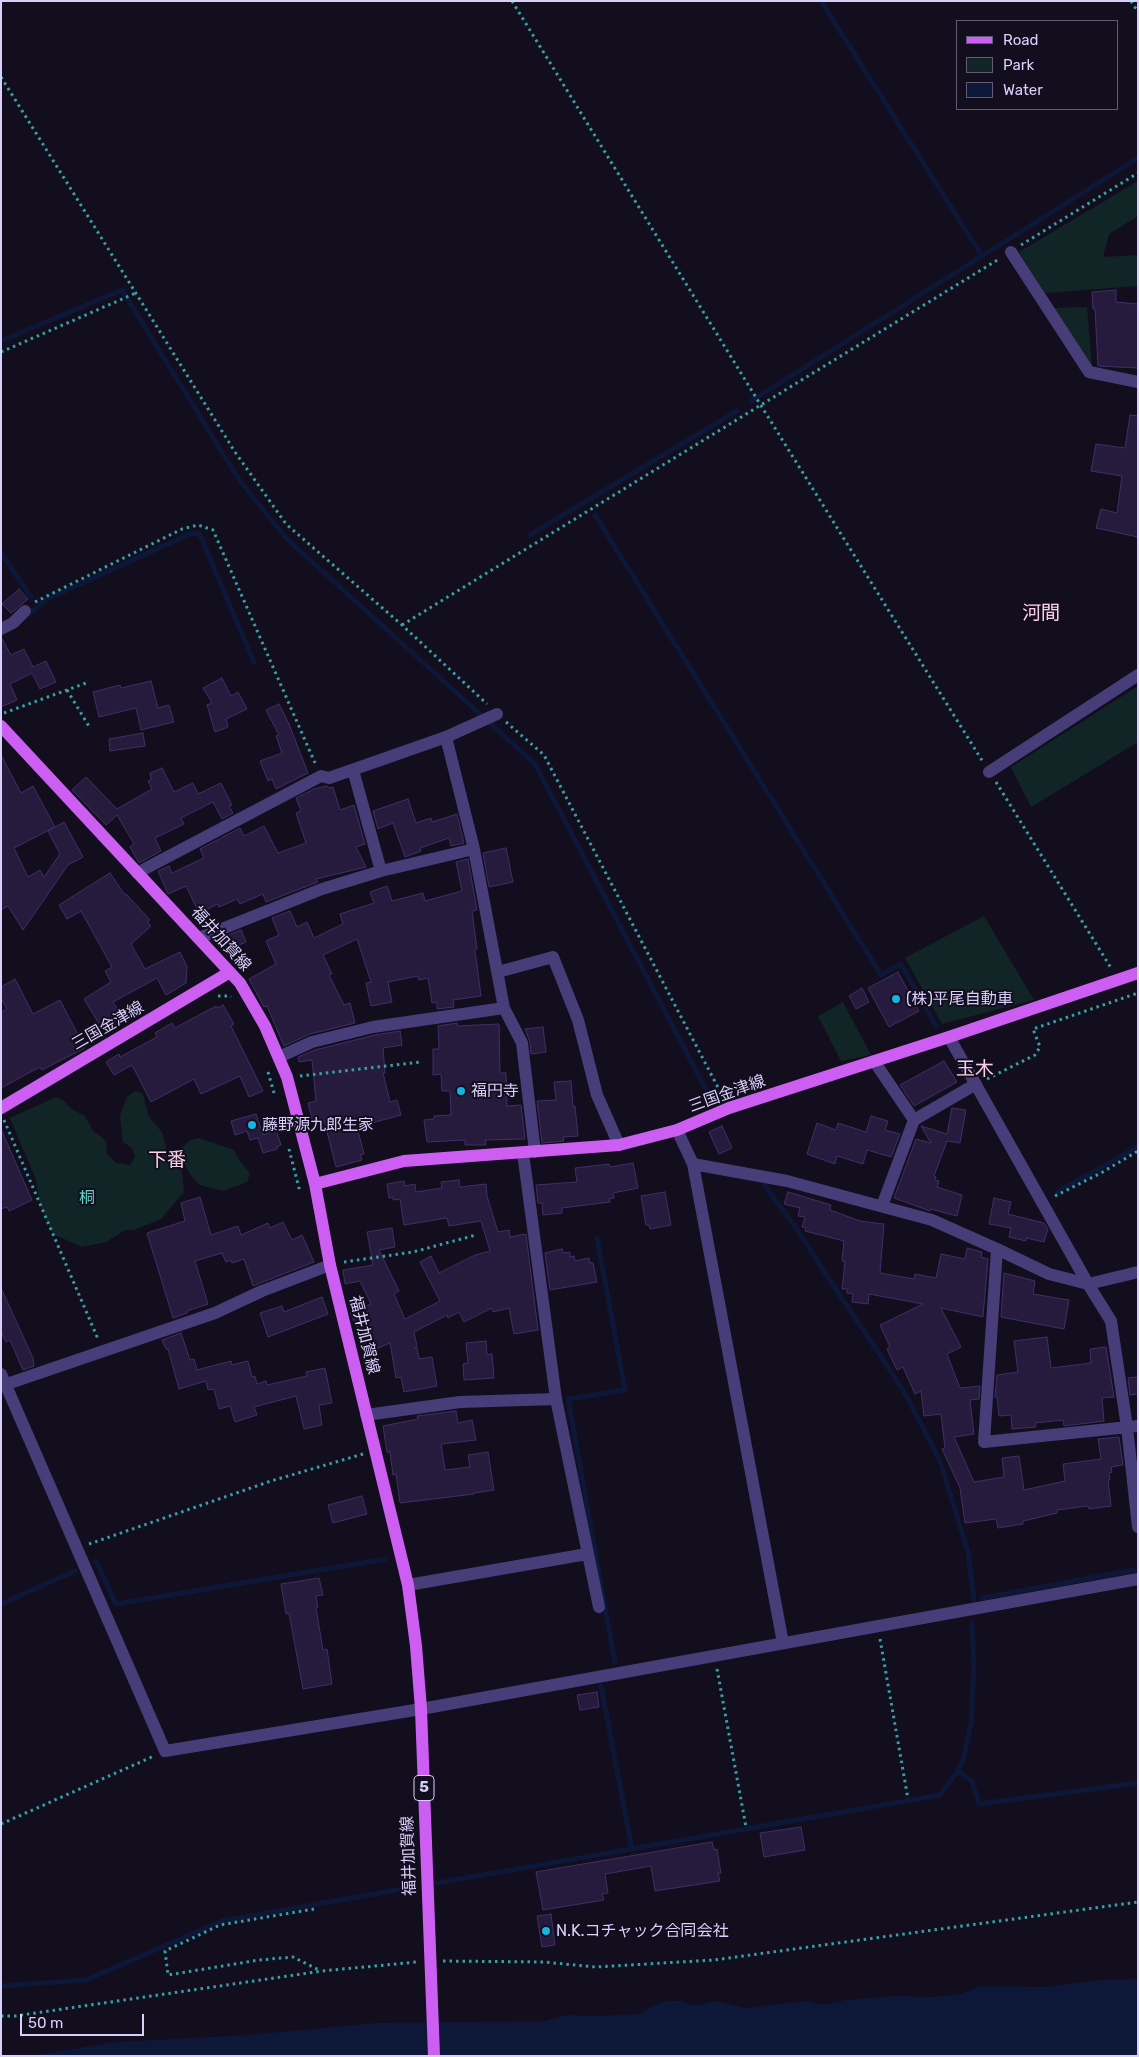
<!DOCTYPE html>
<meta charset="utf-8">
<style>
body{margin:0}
#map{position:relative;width:1139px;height:2057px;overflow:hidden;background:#120e1e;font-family:Rubik,sans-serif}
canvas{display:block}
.frame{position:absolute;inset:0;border:2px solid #d9cffb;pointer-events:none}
.legend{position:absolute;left:956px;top:20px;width:162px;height:90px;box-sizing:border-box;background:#120e1e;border:1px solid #625b76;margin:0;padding:6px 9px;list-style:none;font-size:15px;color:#d9cffb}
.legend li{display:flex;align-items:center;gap:10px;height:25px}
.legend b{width:25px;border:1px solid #625b76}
.scale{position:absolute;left:20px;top:2014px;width:124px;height:22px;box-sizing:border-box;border:2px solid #d9cffb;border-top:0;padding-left:6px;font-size:15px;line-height:18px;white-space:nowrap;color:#d9cffb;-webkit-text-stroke:4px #120e1e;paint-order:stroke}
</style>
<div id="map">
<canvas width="1139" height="2057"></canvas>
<div class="frame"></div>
<ul class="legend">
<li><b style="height:6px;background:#cc5ff2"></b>Road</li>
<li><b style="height:14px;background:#112527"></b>Park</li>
<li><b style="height:14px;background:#0d1738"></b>Water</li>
</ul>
<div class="scale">50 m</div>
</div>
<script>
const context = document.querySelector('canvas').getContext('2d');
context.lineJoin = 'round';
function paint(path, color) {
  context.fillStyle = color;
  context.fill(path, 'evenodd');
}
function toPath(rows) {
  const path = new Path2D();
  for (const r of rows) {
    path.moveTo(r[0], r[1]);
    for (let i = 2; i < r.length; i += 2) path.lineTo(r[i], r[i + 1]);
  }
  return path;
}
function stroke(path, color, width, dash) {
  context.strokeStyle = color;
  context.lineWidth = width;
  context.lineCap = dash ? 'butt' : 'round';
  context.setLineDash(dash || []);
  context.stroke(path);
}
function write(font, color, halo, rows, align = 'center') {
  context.font = font + ' Rubik,"Noto Sans JP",sans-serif';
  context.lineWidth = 4;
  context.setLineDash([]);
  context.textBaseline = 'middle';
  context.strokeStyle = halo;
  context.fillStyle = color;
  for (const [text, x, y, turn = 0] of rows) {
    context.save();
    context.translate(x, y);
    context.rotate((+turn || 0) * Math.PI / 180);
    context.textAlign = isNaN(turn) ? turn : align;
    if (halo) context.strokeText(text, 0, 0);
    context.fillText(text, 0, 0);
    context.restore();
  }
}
const green = toPath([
 [1138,181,1138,216,1109,234,1103,257,1138,255,1138,286,1045,293,1019,252],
 [1087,307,1092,368,1053,308],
 [1138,686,1138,742,1031,807,1011,767],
 [984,916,1034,1000,942,1024,905,958],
 [843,1002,871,1055,841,1061,818,1016],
 [135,1091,143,1094,149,1117,162,1132,168,1155,177,1161,182,1170,184,1192,161,1219,134,1230,125,1230,106,1242,82,1247,53,1234,40,1205,36,1180,10,1118,56,1097,64,1101,73,1110,85,1116,93,1131,102,1137,106,1142,107,1154,116,1163,130,1165,135,1157,132,1148,123,1142,120,1116,127,1097],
 [199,1138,234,1150,239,1160,250,1174,247,1182,223,1191,200,1185,192,1177,180,1158,180,1149,190,1140]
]);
const water = toPath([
 [1138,1979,1138,2056,30,2056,115,2042,248,2035,376,2023,544,2021,567,2015,597,2016,640,2014,654,2005,667,2001,682,2001,691,2005,699,2005,716,2001,745,2008,807,2001,825,2005,846,2000,897,1996,933,1997,960,1994,981,1986,1044,1987,1099,1980]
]);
const stream = toPath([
 [821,1,982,256,1138,158],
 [1,341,122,290,240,481,288,540,535,764,711,1099],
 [751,401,982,256],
 [595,515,881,975,901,964,936,1026],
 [530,535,737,411],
 [1,553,31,597],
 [27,615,47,599,192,533,198,534,200,535,254,662],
 [765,1186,797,1229,821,1267,888,1367,907,1397,933,1447,941,1464,968,1552,974,1600],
 [1057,1192,1138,1147],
 [597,1238,625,1390,568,1399,615,1663],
 [96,1561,116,1604,386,1559],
 [982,1598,1134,1570],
 [1,1604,75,1571],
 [601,1686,632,1849],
 [958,1771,964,1757,971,1723,974,1666,972,1623],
 [437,1883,940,1795,958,1771,972,1781,979,1804,1138,1783],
 [1,1986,86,1980,222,1921,402,1889]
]);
const building = toPath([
 [1116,290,1116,302,1138,304,1138,368,1098,366,1095,309,1093,309,1092,292,1116,290],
 [1130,415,1138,416,1138,537,1096,528,1101,509,1117,513,1122,476,1091,471,1096,444,1125,448,1130,415],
 [19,589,28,599,11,613,2,604,19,589],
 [1,637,11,655,24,649,33,667,46,661,56,682,40,689,32,673,10,684,17,700,1,707,1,637],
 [222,678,231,696,238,692,247,709,226,719,228,727,215,732,207,705,212,703,203,688,222,678],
 [151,681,158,708,169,705,174,722,141,730,136,708,99,717,93,692,120,685,121,688,151,681],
 [279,704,289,724,308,773,276,789,272,779,268,781,260,761,282,753,276,736,279,735,266,710,279,704],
 [143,733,145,746,110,751,109,739,143,733],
 [1,755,21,793,33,786,55,827,14,848,28,877,40,870,44,877,60,854,48,831,64,822,83,857,68,865,23,930,8,906,1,910,1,755],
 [162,768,174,792,193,783,198,794,221,783,232,805,229,806,233,813,222,819,213,802,181,818,184,824,155,838,161,851,139,863,130,847,134,844,117,815,106,825,72,790,86,777,117,809,152,789,148,781,151,780,150,773,162,768],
 [326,786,330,788,333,787,340,810,354,805,365,844,356,847,366,867,316,879,318,882,266,902,263,894,240,904,237,899,219,907,218,904,199,913,186,886,168,894,158,871,169,866,172,873,204,858,200,849,240,828,244,836,264,826,278,853,306,843,296,813,301,811,296,798,314,789,326,786],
 [408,799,416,823,431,818,432,822,457,814,464,843,451,846,449,838,420,848,421,851,405,857,393,823,378,829,373,811,408,799],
 [506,848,513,882,489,887,483,853,506,848],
 [468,859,477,910,472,911,477,949,475,950,481,996,453,1000,454,1007,437,1009,437,1002,432,1003,428,978,419,980,418,976,388,982,392,1002,371,1006,366,983,371,982,357,939,323,955,332,974,329,975,344,1005,350,1003,355,1023,310,1034,284,1046,267,1006,264,1007,249,979,276,964,266,941,279,935,272,918,290,911,297,927,307,922,314,938,343,924,340,914,374,903,370,892,387,886,392,901,423,893,425,901,462,891,456,862,468,859],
 [110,873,125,895,126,894,150,920,147,922,151,926,131,944,145,969,180,952,187,967,186,983,166,995,157,978,113,1002,124,1019,104,1032,84,999,111,982,105,971,112,967,81,911,67,919,59,905,110,873],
 [241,930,246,942,223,952,218,939,241,930],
 [898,972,919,1011,889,1027,868,988,898,972],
 [15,979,33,1014,60,1000,85,1048,42,1070,40,1067,1,1088,1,1012,7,1009,1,998,1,987,15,979],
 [862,988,869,1002,856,1009,849,996,862,988],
 [223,1005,234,1024,231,1026,263,1091,249,1097,240,1076,201,1094,194,1079,151,1102,132,1065,114,1075,106,1062,119,1054,120,1057,157,1037,155,1033,172,1023,175,1028,216,1006,218,1008,223,1005],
 [457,1023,457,1026,499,1024,500,1073,506,1073,507,1106,521,1105,525,1139,485,1140,486,1145,465,1145,465,1140,427,1142,424,1120,434,1119,434,1116,451,1115,450,1091,442,1091,441,1074,433,1075,433,1049,439,1049,438,1026,457,1023],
 [543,1027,546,1052,531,1054,530,1042,525,1029,543,1027],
 [400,1031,402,1045,383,1048,385,1073,383,1073,390,1102,397,1100,401,1115,357,1127,364,1154,360,1155,362,1160,336,1167,324,1120,313,1123,308,1103,316,1101,312,1060,299,1062,298,1057,315,1050,375,1035,400,1031],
 [944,1061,957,1082,914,1106,900,1085,944,1061],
 [571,1081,573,1107,575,1106,578,1136,563,1137,564,1141,542,1143,537,1101,556,1100,554,1082,571,1081],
 [952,1108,966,1110,960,1143,947,1141,934,1176,936,1177,935,1180,939,1181,937,1187,962,1195,957,1216,931,1209,930,1211,894,1198,916,1139,931,1143,921,1126,947,1134,952,1108],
 [256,1114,263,1135,276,1130,281,1145,277,1147,277,1149,263,1153,258,1138,250,1140,247,1131,235,1135,231,1121,256,1114],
 [871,1116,888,1121,885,1130,900,1134,891,1157,867,1150,863,1164,837,1156,835,1164,807,1154,817,1123,836,1130,838,1123,866,1132,871,1116],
 [722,1126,732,1148,719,1154,709,1132,722,1126],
 [1,1129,32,1200,9,1211,7,1207,1,1209,1,1129],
 [633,1163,638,1188,613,1193,614,1198,609,1199,610,1202,562,1208,562,1213,543,1215,542,1203,538,1203,536,1185,577,1182,575,1168,609,1164,610,1167,633,1163],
 [459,1180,460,1187,486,1184,487,1196,498,1232,509,1230,510,1237,526,1234,538,1330,514,1334,509,1308,493,1312,492,1308,464,1322,459,1312,448,1318,447,1315,414,1332,417,1346,414,1348,417,1348,419,1359,432,1357,437,1386,404,1392,401,1377,396,1378,390,1343,369,1352,350,1313,371,1304,360,1281,345,1284,343,1270,373,1265,367,1232,392,1228,395,1247,379,1250,399,1291,394,1294,405,1319,440,1301,420,1262,431,1256,439,1273,475,1255,490,1251,481,1221,449,1226,447,1218,404,1225,400,1199,393,1200,393,1197,389,1198,387,1184,404,1181,405,1186,415,1184,416,1192,442,1188,441,1182,459,1180],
 [665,1192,671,1225,650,1229,649,1225,646,1225,641,1196,665,1192],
 [788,1192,831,1205,830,1210,860,1221,884,1224,880,1273,914,1279,915,1274,936,1278,941,1254,965,1259,967,1248,982,1252,981,1257,988,1259,983,1317,941,1308,961,1347,947,1354,960,1388,980,1386,979,1399,970,1400,974,1434,954,1437,974,1482,1004,1477,1002,1458,1019,1456,1024,1490,1065,1481,1063,1464,1101,1459,1098,1439,1119,1437,1123,1465,1111,1467,1112,1472,1109,1473,1110,1480,1108,1480,1111,1506,1089,1509,1088,1506,1057,1510,1057,1513,1023,1521,1023,1524,998,1528,996,1519,965,1523,960,1488,942,1449,945,1448,941,1414,924,1416,921,1391,915,1394,903,1367,897,1370,887,1349,890,1347,880,1325,923,1304,869,1294,868,1304,852,1302,853,1294,847,1293,847,1289,842,1289,845,1261,842,1261,844,1241,805,1231,806,1228,802,1227,805,1217,798,1216,800,1208,784,1204,788,1192],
 [200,1197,211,1235,238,1226,241,1235,268,1223,270,1228,283,1222,292,1240,302,1235,314,1262,253,1286,244,1259,232,1263,231,1260,226,1262,222,1253,195,1261,208,1304,187,1311,187,1313,173,1318,147,1233,185,1221,181,1203,200,1197],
 [994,1198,1011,1202,1008,1214,1044,1223,1048,1229,1044,1242,1026,1238,1026,1241,1009,1237,1011,1228,989,1224,994,1198],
 [562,1249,563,1253,570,1252,570,1257,574,1256,575,1261,589,1258,590,1263,593,1263,597,1282,550,1290,545,1253,562,1249],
 [1004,1273,1035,1281,1033,1294,1069,1300,1064,1329,1001,1317,1004,1273],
 [1,1288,33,1358,34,1366,23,1370,10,1340,6,1342,1,1332,1,1288],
 [322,1297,328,1314,268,1337,260,1313,282,1306,284,1312,322,1297],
 [181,1333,190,1360,194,1359,197,1370,231,1361,232,1365,248,1361,252,1377,255,1376,257,1384,266,1381,267,1385,307,1376,306,1372,325,1368,332,1403,319,1405,322,1425,304,1429,296,1396,254,1407,257,1415,235,1422,230,1406,219,1409,214,1389,208,1390,206,1381,179,1389,168,1349,166,1349,162,1340,181,1333],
 [1047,1337,1051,1368,1091,1363,1090,1349,1106,1347,1114,1397,1102,1398,1104,1421,1064,1426,1063,1420,1035,1423,1036,1427,1012,1429,1011,1415,999,1416,997,1397,995,1397,997,1375,1018,1372,1014,1341,1047,1337],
 [486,1341,487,1355,492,1354,494,1378,464,1380,463,1364,468,1363,466,1343,486,1341],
 [1138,1377,1138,1394,1130,1395,1128,1378,1138,1377],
 [456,1411,458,1423,472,1420,476,1440,441,1444,445,1470,470,1467,468,1455,488,1452,494,1490,474,1493,474,1494,400,1503,396,1474,393,1475,390,1452,387,1452,383,1426,418,1419,417,1416,456,1411],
 [362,1496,367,1514,333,1523,328,1505,362,1496],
 [319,1578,323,1595,316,1596,318,1607,316,1608,323,1650,327,1649,332,1684,303,1689,289,1613,286,1614,281,1584,319,1578],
 [597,1692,599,1707,580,1710,577,1695,597,1692],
 [801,1827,805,1850,764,1857,760,1833,801,1827],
 [712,1842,714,1850,717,1849,721,1873,718,1873,720,1881,655,1891,651,1866,605,1874,608,1893,602,1894,604,1900,543,1910,536,1872,712,1842],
 [551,1914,555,1945,542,1947,537,1916,551,1914]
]);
const path = toPath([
 [512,1,760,404,983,762],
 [1131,1,1138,12],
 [1,77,235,452,286,524,402,625,487,704],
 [1021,245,1138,173],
 [1,352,136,293],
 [35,602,182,529,198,525,213,530,315,763],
 [402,625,999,259],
 [67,690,90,728],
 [4,713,86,683],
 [506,722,544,755,723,1097],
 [996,782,1111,968],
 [218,996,230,996,231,997],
 [268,1072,274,1093],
 [300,1076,420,1062],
 [987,1079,1035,1055,1040,1047,1033,1029,1138,993],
 [4,1120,98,1339],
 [289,1149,300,1192],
 [1055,1196,1101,1173,1138,1151],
 [344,1262,413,1252,476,1235],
 [89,1544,271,1481,363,1454],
 [880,1639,908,1799],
 [717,1669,746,1827],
 [1,1824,154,1756],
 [314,1909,220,1925,165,1951,168,1975,259,1960,293,1957,321,1971],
 [443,1961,544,1962,596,1967,714,1960,1138,1902],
 [1,2016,15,2016,322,1971,417,1962]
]);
const minor = toPath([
 [1011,252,1089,372,1138,382],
 [1,629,13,623,25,611],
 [446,737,474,849,504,1008,522,1043,535,1152],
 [353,770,381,871],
 [989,772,1138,675],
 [137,873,321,776,329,778,446,737,497,714],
 [199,938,322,889,381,871,474,849],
 [498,972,553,957,578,1020,597,1095,619,1145],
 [949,1037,1088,1284,1111,1321,1127,1427,1138,1527],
 [279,1057,312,1042,373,1027,504,1008],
 [874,1061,914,1120],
 [677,1130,693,1164,787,1181,932,1220,997,1249,1049,1274,1088,1284,1138,1272],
 [523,1153,556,1399,599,1607],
 [693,1164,783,1643],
 [882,1206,914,1120,976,1084],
 [997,1249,984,1442,1138,1426],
 [1,1374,165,1751,421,1709,1138,1579],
 [1,1386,215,1313,262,1291,330,1265],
 [366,1415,460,1402,556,1399],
 [408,1585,587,1554]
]);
const major = toPath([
 [1,726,240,983,265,1026,287,1077,315,1184,330,1265,408,1585,416,1646,421,1709,434,2056],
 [1,1108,230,972],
 [315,1184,404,1161,619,1145,677,1130,729,1108,949,1037,1138,973]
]);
const markers = [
 [896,999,5,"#13b6e3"],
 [461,1091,5,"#13b6e3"],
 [252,1125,5,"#13b6e3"],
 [546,1931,5,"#13b6e3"]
];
const shields = [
 [424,1788,20]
];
const shieldNames = [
 ["5",424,1788]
];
const streetNames = [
 ["福井加賀線",221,939,48],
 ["三国金津線",108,1026,-30],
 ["三国金津線",727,1094,-20],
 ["福井加賀線",364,1335,76],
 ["福井加賀線",409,1856,-92]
];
const poiNames = [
 ["(株)平尾自動車",906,999],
 ["福円寺",471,1091],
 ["藤野源九郎生家",262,1125],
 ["N.K.コチャック合同会社",556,1931]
];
const parkNames = [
 ["桐",87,1198]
];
const quarterNames = [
 ["河間",1041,614],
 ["玉木",975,1070],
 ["下番",167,1161]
];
paint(green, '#112527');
paint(water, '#0d1738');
stroke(stream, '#0d1738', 5);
paint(building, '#261b3d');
stroke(building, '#412f67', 1);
stroke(path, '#37a0a7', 3, [2.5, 4]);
stroke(minor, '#463d79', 12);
stroke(major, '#cc5ff2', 12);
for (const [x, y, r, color] of markers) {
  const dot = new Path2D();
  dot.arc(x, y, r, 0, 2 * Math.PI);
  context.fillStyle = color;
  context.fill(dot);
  stroke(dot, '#120e1e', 2);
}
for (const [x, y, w] of shields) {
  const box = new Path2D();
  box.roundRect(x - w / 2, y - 12.5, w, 25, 4);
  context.fillStyle = '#120e1e';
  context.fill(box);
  stroke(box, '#d9cffb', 1);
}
write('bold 15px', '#d9cffb', null, shieldNames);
write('16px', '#d9cffb', '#120e1e', streetNames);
write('16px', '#d9cffb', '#120e1e', poiNames, 'left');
write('16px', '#61d4c5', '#120e1e', parkNames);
write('19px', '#fbd0e7', '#120e1e', quarterNames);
</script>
